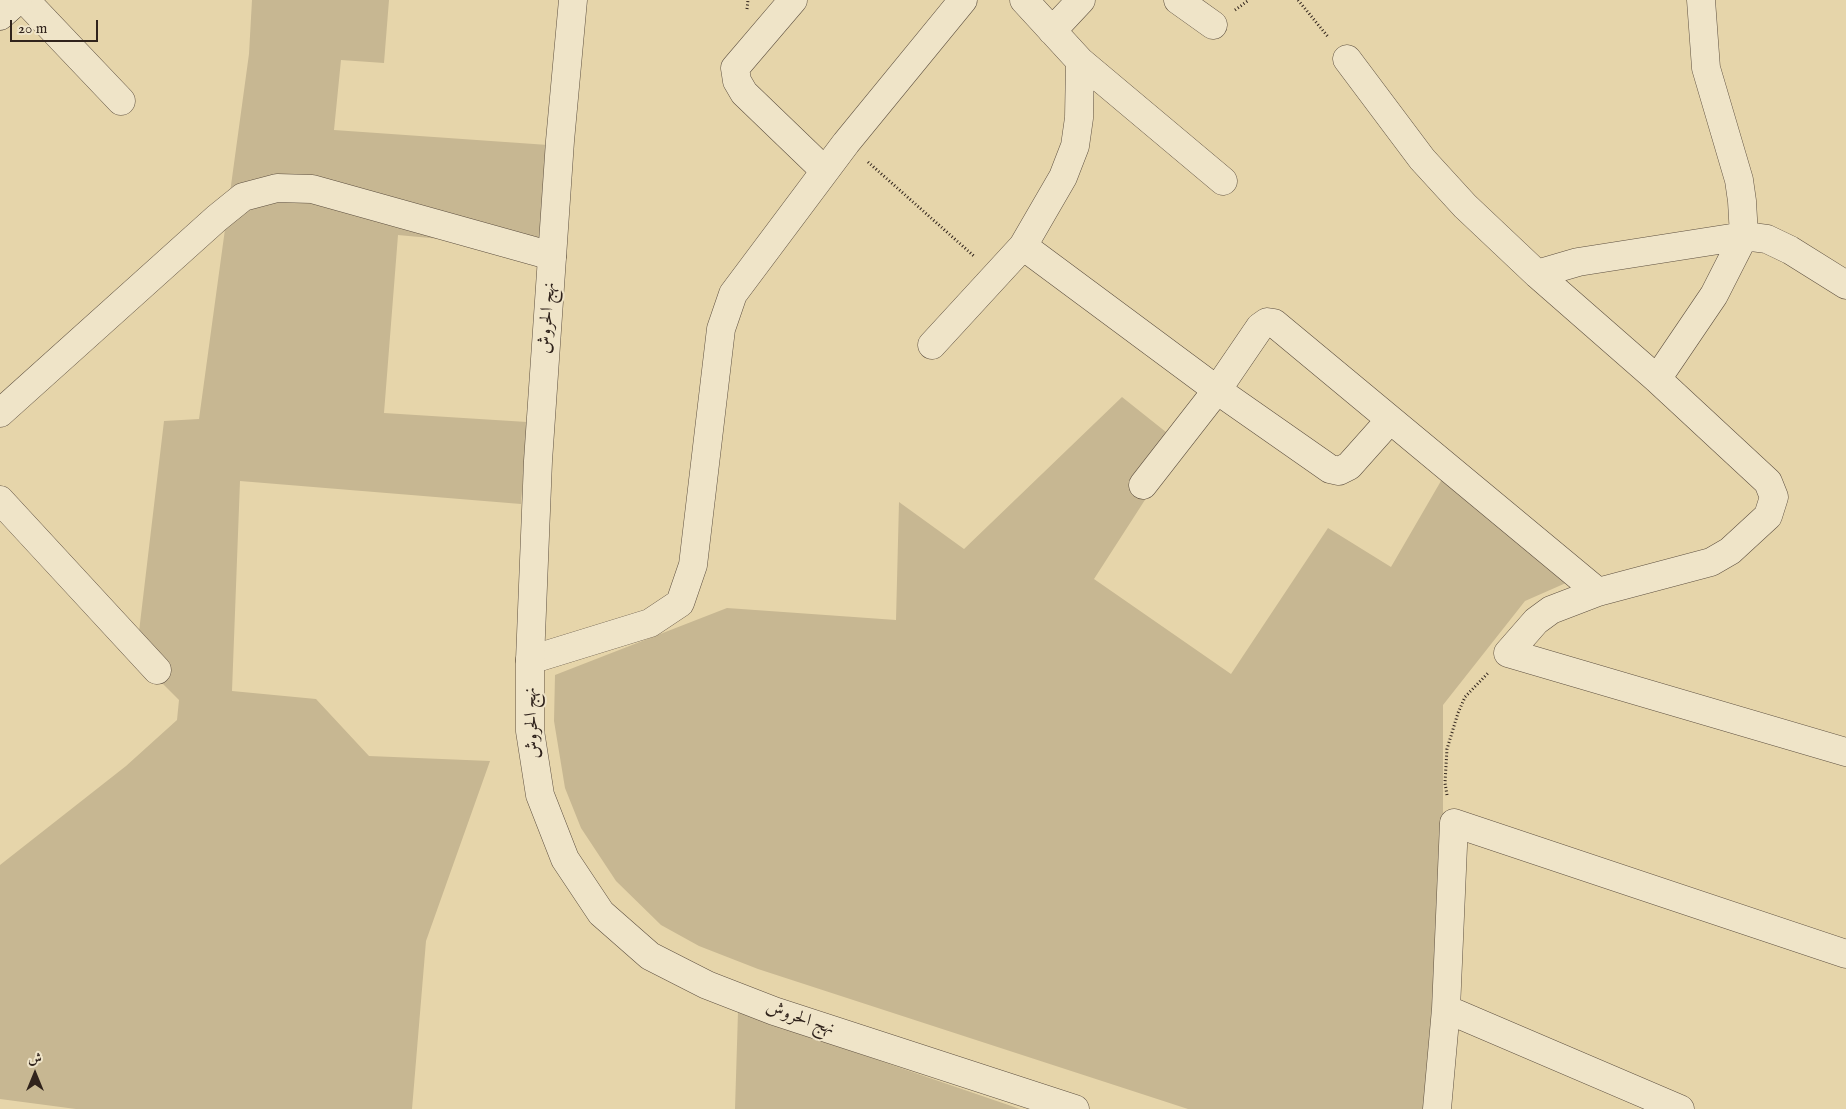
<!DOCTYPE html>
<meta charset="utf-8">
<style>
body{margin:0}
#map{position:relative;width:1846px;height:1109px;overflow:hidden;background:#e6d5aa;font-family:"IM FELL English",Amiri,serif}
canvas{display:block}
.north{position:absolute;left:10px;top:1049px;width:50px;height:50px;-webkit-text-stroke:4px #efe4c8;paint-order:stroke;rotate:0deg;font-size:14px;font-weight:700;line-height:20px;text-align:center;color:#30231c}
.north::after{content:'';display:block;margin:auto;width:18px;height:22px;background:#30231c;clip-path:polygon(50% 0,100% 100%,50% 72%,0 100%)}
.scale{position:absolute;left:10px;top:20px;width:88px;height:22px;box-sizing:border-box;border:2px solid #30231c;border-top:0;padding-left:6px;font-size:15px;line-height:18px;white-space:nowrap;color:#30231c;-webkit-text-stroke:4px #efe4c8;paint-order:stroke}
</style>
<div id="map">
<canvas width="1846" height="1109"></canvas>
<div class="north">ش</div>
<div class="scale">20 m</div>
</div>
<script>
const context = document.querySelector('canvas').getContext('2d');
context.lineJoin = 'round';
function paint(path, color) {
  context.fillStyle = color;
  context.fill(path, 'evenodd');
}
function toPath(rows) {
  const path = new Path2D();
  for (const r of rows) {
    path.moveTo(r[0], r[1]);
    for (let i = 2; i < r.length; i += 2) path.lineTo(r[i], r[i + 1]);
  }
  return path;
}
function stroke(path, color, width, dash) {
  context.strokeStyle = color;
  context.lineWidth = width;
  context.lineCap = dash ? 'butt' : 'round';
  context.setLineDash(dash || []);
  context.stroke(path);
}
function write(font, color, halo, rows, align = 'center') {
  context.font = font + ' "IM FELL English",Amiri,serif';
  context.lineWidth = 4;
  context.setLineDash([]);
  context.textBaseline = 'middle';
  context.strokeStyle = halo;
  context.fillStyle = color;
  for (const [text, x, y, turn = 0] of rows) {
    context.save();
    context.translate(x, y);
    context.rotate((+turn || 0) * Math.PI / 180);
    context.textAlign = isNaN(turn) ? turn : align;
    if (halo) context.strokeText(text, 0, 0);
    context.fillText(text, 0, 0);
    context.restore();
  }
}
const green = toPath([
 [252,0,389,0,384,63,341,60,334,130,548,145,538,248,398,235,384,413,527,422,521,504,240,481,232,691,316,699,369,756,490,761,426,941,412,1109,76,1109,0,1099,0,865,126,766,177,720,179,700,136,657,164,421,199,419,249,54],
 [1122,397,1181,444,1094,579,1231,674,1328,528,1391,567,1445,474,1575,579,1525,601,1443,705,1443,820,1436,1109,1188,1109,758,969,699,946,661,925,616,881,581,828,565,788,554,721,555,675,727,608,896,620,899,502,964,549],
 [738,1012,1020,1109,735,1109]
]);
const path = toPath([
 [1298,0,1329,38],
 [747,9,748,0],
 [1235,10,1249,0],
 [868,162,975,257],
 [1447,795,1445,783,1447,749,1458,713,1465,697,1489,672]
]);
const minor = toPath([
 [25,0,121,101],
 [793,0,735,68,737,81,744,93,825,171],
 [1024,0,1080,61,1223,181],
 [1178,0,1213,25],
 [1052,31,1081,0],
 [1347,59,1422,159,1465,206,1537,274,1657,379,1768,482,1774,497,1768,516,1730,551,1711,562,1598,592,1551,610,1536,621,1508,653,1846,752],
 [1023,246,1217,390,1330,469,1339,471,1349,466,1390,420],
 [1537,274,1578,262,1744,236,1767,239,1790,250,1846,285],
 [932,345,1023,246,1063,177,1075,146,1079,118,1080,61],
 [1657,379,1714,295,1744,236,1742,201,1739,180,1706,68,1701,0],
 [0,413,217,218,243,197,277,188,312,189,552,256],
 [1143,485,1217,390,1260,327,1267,322,1274,323,1598,592],
 [0,500,157,670],
 [530,660,650,623,680,603,693,565,721,329,733,294,846,143,963,0],
 [1446,1009,1680,1109],
 [1437,1109,1446,1009,1454,823,1846,954]
]);
const tertiary = toPath([
 [573,0,560,141,538,461,530,660,530,731,540,795,565,859,601,913,650,956,707,985,774,1011,1075,1109]
]);
const secondary = toPath([
 [0,16,18,0]
]);
const streetNames = [
 ["نهج الحروش",548,318,-86],
 ["نهج الحروش",533,723,-93],
 ["نهج الحروش",800,1019,19]
];
paint(green, '#c7b792');
stroke(minor, '#5e5040', 29);
stroke(tertiary, '#5e5040', 29);
stroke(secondary, '#30231c', 29);
stroke(path, '#30231c', 3, [1, 2.5]);
stroke(minor, '#efe4c8', 28);
stroke(tertiary, '#efe4c8', 28);
stroke(secondary, '#efe4c8', 28);
write('18px', '#30231c', '#efe4c8', streetNames);
</script>
